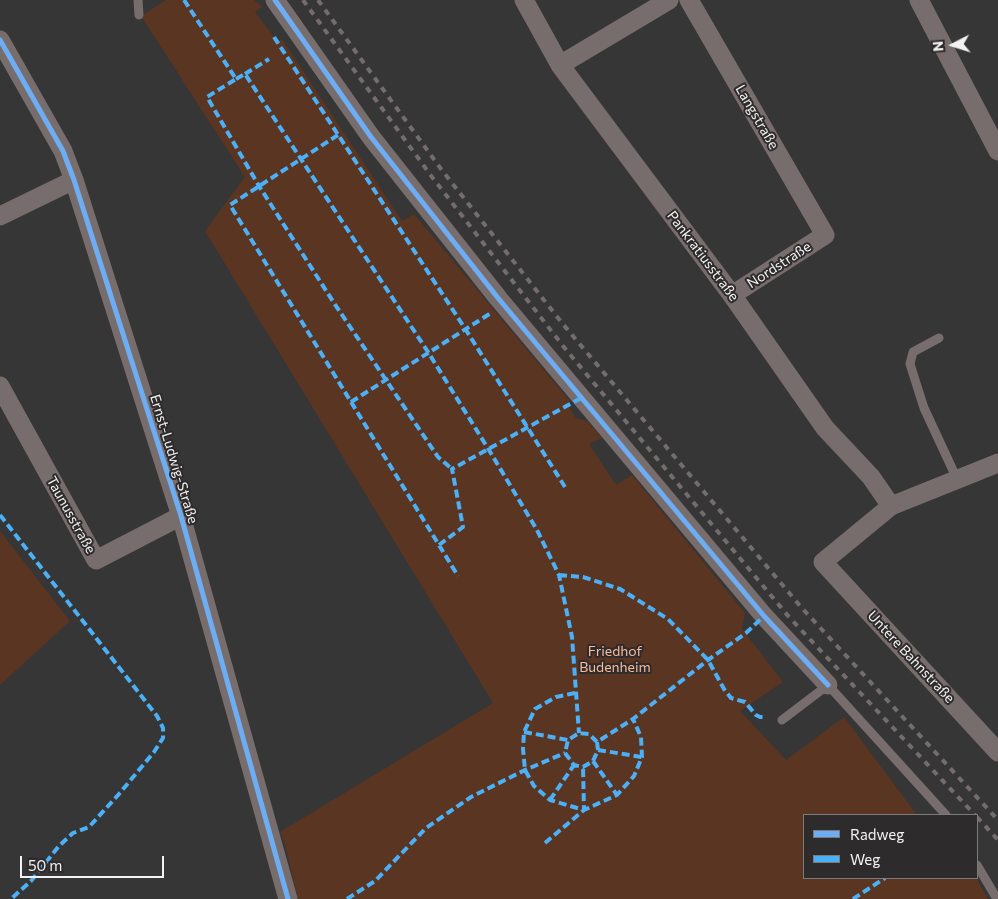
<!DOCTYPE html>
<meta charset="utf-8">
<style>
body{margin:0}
#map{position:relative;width:998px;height:899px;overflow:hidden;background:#373636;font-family:Commissioner,sans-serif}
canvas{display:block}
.legend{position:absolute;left:803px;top:814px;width:175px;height:65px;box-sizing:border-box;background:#2e2b2c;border:1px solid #7d7a7b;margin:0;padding:6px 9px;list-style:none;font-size:15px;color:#f3f1f2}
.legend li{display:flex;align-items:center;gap:10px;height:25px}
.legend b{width:25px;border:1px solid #7d7a7b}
.north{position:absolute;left:928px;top:20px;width:50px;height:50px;-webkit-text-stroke:4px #2e2b2c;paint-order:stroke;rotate:265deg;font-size:14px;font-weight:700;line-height:20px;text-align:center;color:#f3f1f2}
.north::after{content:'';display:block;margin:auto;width:18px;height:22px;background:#f3f1f2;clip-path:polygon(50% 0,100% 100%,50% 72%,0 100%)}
.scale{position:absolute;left:20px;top:856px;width:144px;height:22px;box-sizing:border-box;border:2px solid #f3f1f2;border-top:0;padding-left:6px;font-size:15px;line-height:18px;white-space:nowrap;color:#f3f1f2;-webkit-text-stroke:4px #2e2b2c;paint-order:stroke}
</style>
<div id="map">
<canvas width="998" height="899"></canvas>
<ul class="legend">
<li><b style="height:6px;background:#6dadf4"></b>Radweg</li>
<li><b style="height:6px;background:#4cb0f7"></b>Weg</li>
</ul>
<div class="north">N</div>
<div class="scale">50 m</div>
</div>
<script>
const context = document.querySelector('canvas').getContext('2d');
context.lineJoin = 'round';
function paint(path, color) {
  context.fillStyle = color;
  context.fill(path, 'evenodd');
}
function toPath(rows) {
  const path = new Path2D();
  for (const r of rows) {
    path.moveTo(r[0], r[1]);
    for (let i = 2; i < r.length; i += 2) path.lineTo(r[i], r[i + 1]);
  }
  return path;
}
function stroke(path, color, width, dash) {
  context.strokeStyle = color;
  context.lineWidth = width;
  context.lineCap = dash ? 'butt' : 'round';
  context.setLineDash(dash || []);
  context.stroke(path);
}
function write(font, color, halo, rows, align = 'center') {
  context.font = font + ' Commissioner,sans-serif';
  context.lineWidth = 4;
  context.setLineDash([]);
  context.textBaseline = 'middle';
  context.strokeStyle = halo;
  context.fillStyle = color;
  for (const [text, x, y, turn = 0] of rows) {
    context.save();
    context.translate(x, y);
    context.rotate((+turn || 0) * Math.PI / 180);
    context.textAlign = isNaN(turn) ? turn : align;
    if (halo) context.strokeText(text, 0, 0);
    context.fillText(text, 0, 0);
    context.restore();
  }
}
const green = toPath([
 [166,0,254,0,262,7,255,12,277,41,282,39,402,221,414,214,569,400,570,409,576,418,587,421,602,438,589,444,616,485,632,475,745,613,742,629,783,682,740,711,786,760,844,717,917,815,804,815,804,878,976,878,988,899,298,899,285,844,280,832,493,703,205,231,245,177,141,16],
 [0,531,70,621,0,685]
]);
const service = toPath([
 [138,0,139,15],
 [939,338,913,352,910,364,924,408,957,479],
 [782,720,828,685,946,815],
 [977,865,997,899]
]);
const minor = toPath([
 [275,0,371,137,498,298,764,616,828,685],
 [524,0,560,65,732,295,825,428,871,477,891,506],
 [689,0,825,235,732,295],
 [919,0,998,151],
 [0,40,63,151,74,180,181,516,288,899],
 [560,65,669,0],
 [0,216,74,180],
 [0,386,96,560,181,516],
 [998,463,891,506,823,562,998,752]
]);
const rail = toPath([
 [303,0,432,177,563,346,789,617,975,815],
 [318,0,441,169,562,323,801,607,998,820],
 [977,817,998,840]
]);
const quiet = toPath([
 [184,0,236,79,207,97,259,186,334,303,438,457,452,469],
 [274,37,466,330,565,487],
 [245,74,269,59],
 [236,79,245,74,428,352,489,450,537,530,559,575,572,637,579,733],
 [338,135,230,205,458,576],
 [351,402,491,313],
 [0,515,157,716,163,728,163,738,154,752,119,794,89,827,73,833,59,846,31,881,11,899],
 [439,545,463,527,452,469,581,398],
 [559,575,583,577,620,589,668,619,708,660,724,689,731,698,745,702,756,715,760,717,765,717],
 [575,693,556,697,535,709,524,732,523,749,525,770,534,786,550,800,584,810,617,795,634,776,642,757,641,737,633,719],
 [524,732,568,740],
 [597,742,598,750,593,761,583,767,574,765,565,753,568,740,579,733,589,734,597,742,633,719,708,660,746,633,764,616],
 [598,750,642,757],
 [593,761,617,795],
 [550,800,574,765],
 [545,843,584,810,583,767],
 [347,899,375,881,426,828,471,797,525,770,565,753],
 [853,899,885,878]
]);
const cycleway = toPath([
 [275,0,371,137,498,298,764,616,828,685],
 [0,40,63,151,74,180,181,516,288,899]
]);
const streetNames = [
 ["Langstraße",757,117,60],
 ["Pankratiusstraße",703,256,53],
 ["Nordstraße",779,265,-33],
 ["Ernst-Ludwig-Straße",174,459,73],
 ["Taunusstraße",71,515,61],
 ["Untere Bahnstraße",911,657,47]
];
const parkNames = [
 ["Friedhof",615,651],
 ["Budenheim",615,667]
];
paint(green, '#593522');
stroke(service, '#786d6d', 9);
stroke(minor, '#786d6d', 19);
stroke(rail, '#736d6d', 4, [6, 6]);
stroke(quiet, '#4cb0f7', 4, [8, 4]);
stroke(cycleway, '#6dadf4', 5);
write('14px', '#f3f1f2', '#2e2b2c', streetNames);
write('14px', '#fabb9a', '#2e2b2c', parkNames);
</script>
